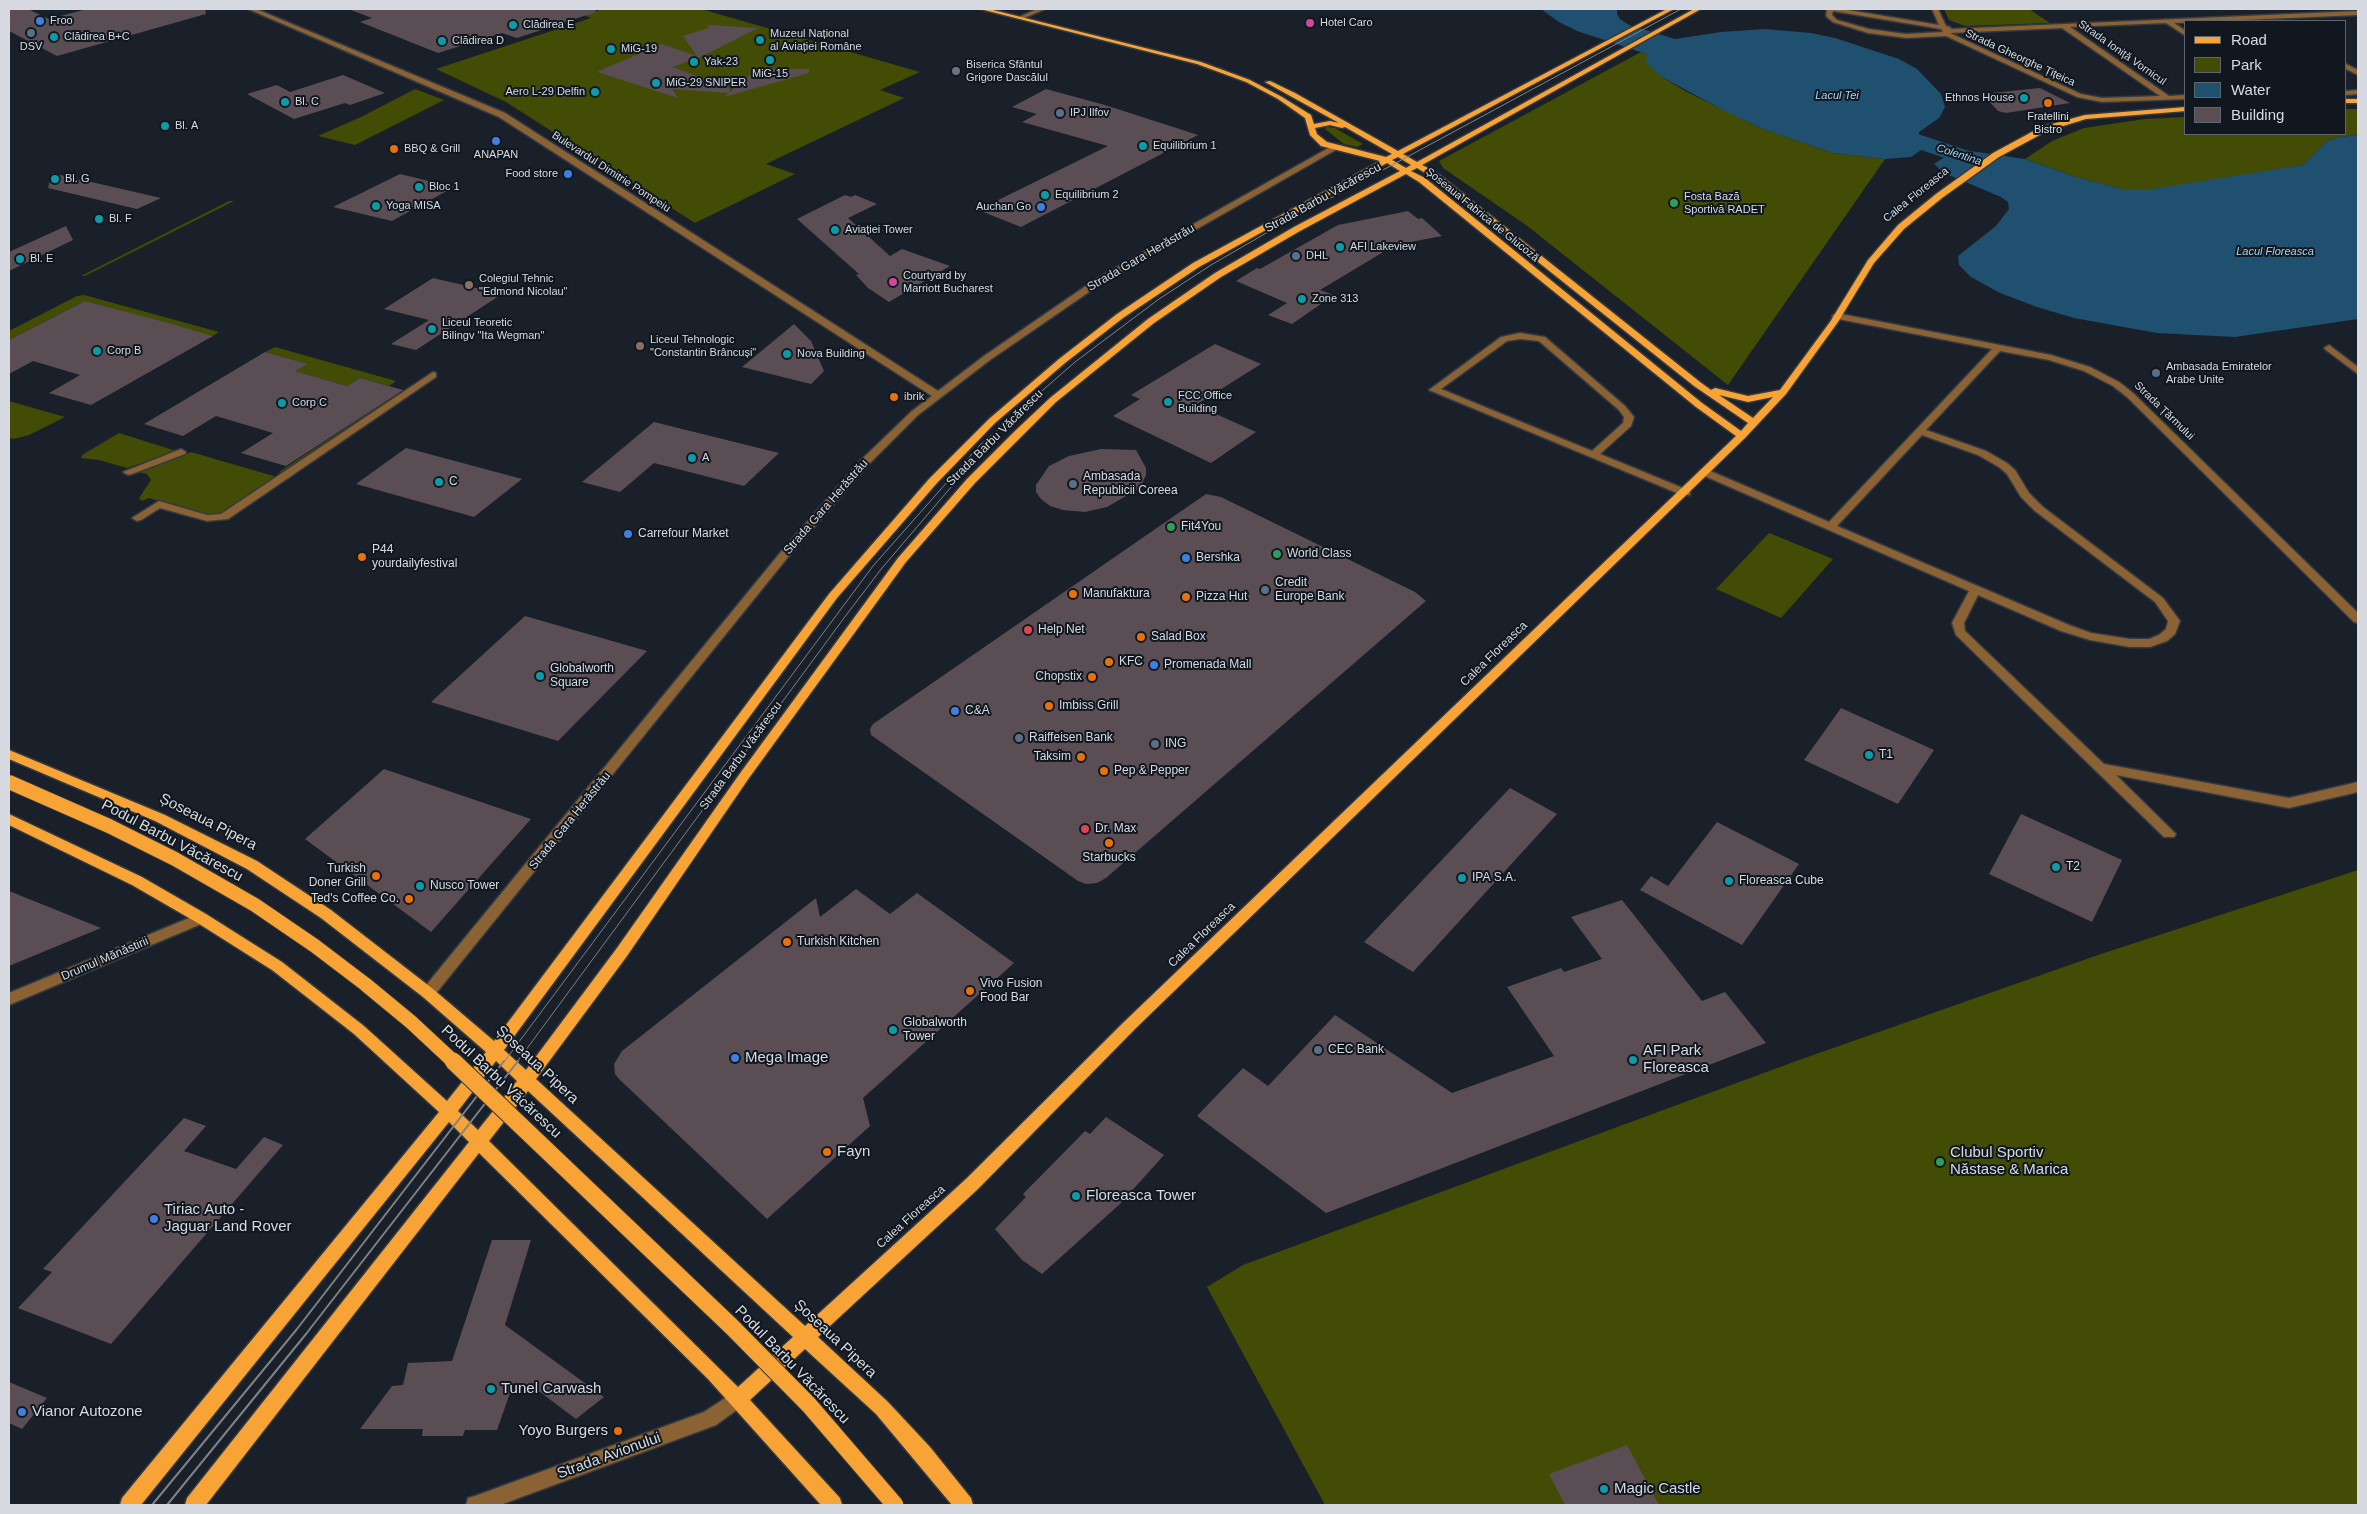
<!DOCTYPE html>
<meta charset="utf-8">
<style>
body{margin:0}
#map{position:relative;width:2367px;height:1514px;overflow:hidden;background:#192029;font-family:Helvetica,sans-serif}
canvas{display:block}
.frame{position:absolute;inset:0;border:10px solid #d7dbe1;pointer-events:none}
.legend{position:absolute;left:2184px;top:20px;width:162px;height:115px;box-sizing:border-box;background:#10171f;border:1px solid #60656d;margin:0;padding:6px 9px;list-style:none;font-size:15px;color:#d7dbe1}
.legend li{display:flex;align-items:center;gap:10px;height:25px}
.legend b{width:25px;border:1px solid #60656d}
</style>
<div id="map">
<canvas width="2367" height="1514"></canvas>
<div class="frame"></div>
<ul class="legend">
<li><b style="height:6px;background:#f8a335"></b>Road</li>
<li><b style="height:14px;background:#424c04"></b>Park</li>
<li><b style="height:14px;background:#20506f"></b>Water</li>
<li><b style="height:14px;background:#5a4e54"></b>Building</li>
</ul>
</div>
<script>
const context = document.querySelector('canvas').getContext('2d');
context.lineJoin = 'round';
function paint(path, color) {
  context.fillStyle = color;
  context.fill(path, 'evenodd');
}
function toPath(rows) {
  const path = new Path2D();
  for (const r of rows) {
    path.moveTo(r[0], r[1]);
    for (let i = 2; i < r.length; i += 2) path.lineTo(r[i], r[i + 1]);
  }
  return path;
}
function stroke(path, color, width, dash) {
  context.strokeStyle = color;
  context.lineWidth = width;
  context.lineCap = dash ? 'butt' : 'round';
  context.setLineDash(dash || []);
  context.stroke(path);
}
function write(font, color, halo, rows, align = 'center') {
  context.font = font + ' Helvetica,sans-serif';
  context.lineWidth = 4;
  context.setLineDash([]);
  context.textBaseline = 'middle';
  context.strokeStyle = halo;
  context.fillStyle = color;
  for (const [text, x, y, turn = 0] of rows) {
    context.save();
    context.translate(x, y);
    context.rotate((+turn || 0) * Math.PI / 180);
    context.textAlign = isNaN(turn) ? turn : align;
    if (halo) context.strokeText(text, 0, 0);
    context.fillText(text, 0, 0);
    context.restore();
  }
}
const green = toPath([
 [603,9,701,9,920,72,880,90,904,98,766,164,795,174,695,223,506,102,436,69,591,18,584,15],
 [1944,9,2029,9,2050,23,1965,26,1949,20],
 [1641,52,1647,54,1660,76,1687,92,1763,129,1833,153,1885,159,1728,385,1526,225,1443,168,1439,161],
 [415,89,444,100,355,145,318,136,363,116],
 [2346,109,2358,109,2358,135,2340,137,2327,141,2303,165,2192,184,2152,189,2122,189,2076,177,2025,159,2052,141,2084,128,2145,119,2186,117,2186,134,2346,134],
 [1326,127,1335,128,1363,144,1357,147,1344,144,1325,129],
 [229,201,234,201,85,276,81,276],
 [84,295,219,332,213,336,85,301,9,340,9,331,77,296],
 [275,347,396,381,389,386,360,378,347,386,295,371,307,364,265,352],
 [403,390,406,391,285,474,279,472],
 [9,401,65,417,29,435,14,439,9,438],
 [119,433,176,451,127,468,99,460,81,458,82,455],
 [191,452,277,477,225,514,211,517,149,498,142,501,139,498,151,480,147,474,138,472],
 [1769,533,1833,559,1781,618,1716,589],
 [2358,870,2358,1505,1325,1505,1207,1287,1243,1265,1799,1060,2098,955]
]);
const water = toPath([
 [1541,9,1617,9,1617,14,1620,19,1629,25,1675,39,1721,32,1765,29,1811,33,1835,38,1899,59,1917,69,1941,94,1945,107,1939,118,1919,132,1919,138,1933,142,1911,157,1885,159,1833,153,1763,129,1725,111,1660,76,1646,62,1647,54,1577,31,1559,22],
 [2358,135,2358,319,2235,337,2157,333,2074,318,2037,307,2000,293,1971,277,1959,265,1958,256,1996,226,2009,209,2008,202,2001,197,1944,173,1934,164,1957,149,2025,159,2076,177,2122,189,2152,189,2303,165,2327,141,2340,137]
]);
const river = toPath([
 [1879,121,2008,164,2012,169,2008,174,2000,176,1992,174,1871,133,1868,128,1871,123,1879,121]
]);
const building = toPath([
 [9,9,28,9,49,19,87,9,205,9,206,14,57,56,9,31],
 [595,9,596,12,517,38,502,33,438,53,360,22,372,18,351,10],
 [709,25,758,28,701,57,672,67,730,88,729,93,758,68,809,69,809,73,724,97,729,93,672,89,678,98,597,72,661,44,697,56,683,36,708,28],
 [343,75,385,93,350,105,345,103,294,119,247,94,277,85,290,92],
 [2040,88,2070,103,2006,113,1998,111,1982,94],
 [1046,89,1105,105,1198,135,1021,227,978,210,1108,146,1022,122,1037,114,1012,107],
 [52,173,161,198,137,209,48,188],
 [400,174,454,187,392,221,333,207],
 [845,195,851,197,855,195,877,204,848,218,890,256,902,249,950,266,889,302,868,288,856,275,859,274,797,219],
 [1408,211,1418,219,1422,218,1442,236,1395,245,1320,290,1334,295,1292,324,1268,315,1287,303,1236,281,1257,268,1260,269,1338,225],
 [66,226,73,240,9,271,9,252],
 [433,278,502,294,416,350,391,344,429,320,384,309],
 [85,301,172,324,213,336,91,405,49,393,80,375,33,361,9,374,9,340],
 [794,324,811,341,824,371,811,384,742,367],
 [1215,344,1261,364,1196,405,1256,432,1211,463,1113,416,1140,399,1131,395],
 [265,352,308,364,295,371,347,386,360,378,403,390,286,466,241,453,273,433,216,416,183,436,144,424],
 [654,422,779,453,744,486,654,463,620,492,582,482],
 [406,448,414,450,522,479,474,517,356,484],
 [1101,449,1136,450,1146,468,1146,475,1140,488,1107,507,1085,512,1063,510,1050,506,1041,499,1036,492,1036,485,1049,466,1069,456],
 [1206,494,1221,497,1415,592,1426,601,1106,878,1097,883,1086,884,1078,881,871,735,870,729,873,724],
 [525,616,647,651,558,741,431,702],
 [1841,708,1934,750,1898,804,1804,760],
 [384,769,531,819,431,932,305,839],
 [1510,788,1557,814,1413,972,1364,942],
 [2021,814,2122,860,2092,922,1989,874],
 [1717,822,1799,864,1742,945,1640,890,1651,876,1668,886],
 [856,889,890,914,917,893,1014,963,863,1098,870,1126,767,1219,619,1079,615,1074,614,1064,622,1051,816,898,820,917],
 [9,891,101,928,9,966],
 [1622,900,1702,1001,1725,992,1766,1043,1326,1213,1197,1116,1243,1068,1268,1086,1335,1015,1452,1093,1554,1056,1507,987,1561,968,1564,972,1602,959,1571,917],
 [1106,1117,1164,1155,1120,1204,1042,1274,1022,1260,995,1229,1026,1197,1023,1194,1085,1131,1090,1134],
 [184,1118,206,1126,184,1151,236,1169,264,1137,283,1145,111,1344,18,1308,52,1272,43,1269],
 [492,1240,531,1240,505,1325,604,1397,576,1419,540,1392,510,1393,497,1430,465,1430,463,1436,422,1436,423,1429,360,1429,392,1386,403,1385,408,1363,452,1361],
 [9,1382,47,1398,22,1429,9,1423],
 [1627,1445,1659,1505,1565,1505,1549,1474]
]);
const minor = toPath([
 [248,9,256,9,505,113,938,391,984,356,1096,279,1332,146,1339,148,1102,283,990,360,918,415,869,464,788,557,433,997,428,999,423,997,421,993,423,989,780,553,861,460,912,411,932,396,499,117,248,9],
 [1037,9,1045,9,1022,19,1017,18,1037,9],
 [1827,9,1842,9,1939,25,1932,9,1938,9,1946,26,1950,27,1951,29,2358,11,2358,15,2174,23,2186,31,2186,36,2166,23,2070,27,2169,96,2186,95,2186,99,2102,102,2077,97,1946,36,1906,38,1868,33,1833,22,1826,16,1827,9],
 [1833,11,1941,29,1943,32,1906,34,1869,29,1837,20,1832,15,1833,11],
 [2062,28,2160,96,2102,98,2081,94,1950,33,2062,28],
 [2346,64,2358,70,2358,75,2346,69,2346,64],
 [2358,90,2358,94,2346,95,2346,91,2358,90],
 [1836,313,2051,355,2090,367,2119,382,2133,393,2358,613,2358,623,2354,622,2127,397,2113,386,2084,371,2049,360,2000,351,1926,430,1986,451,2007,463,2015,470,2029,493,2043,507,2163,598,2180,621,2175,634,2167,641,2150,647,2130,647,2090,640,2061,631,1978,595,1964,623,1965,631,2104,764,2289,798,2358,782,2358,792,2289,808,2116,775,2176,834,2174,837,2164,837,1956,635,1952,623,1969,591,1700,474,1700,470,1708,470,1829,522,1992,349,1833,318,1832,316,1836,313],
 [1922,435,1978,455,1999,467,2007,474,2021,497,2035,511,2155,602,2168,621,2166,629,2159,635,2149,639,2130,639,2091,633,2069,625,1837,526,1922,435],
 [1520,333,1545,337,1625,406,1634,417,1631,426,1600,454,1690,491,1690,495,1682,495,1429,390,1501,337,1520,333],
 [1520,339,1539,341,1619,410,1624,417,1623,423,1592,451,1441,389,1507,341,1520,339],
 [2329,345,2358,367,2358,374,2326,350,2324,348,2329,345],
 [433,372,436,373,436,377,228,519,207,521,160,508,141,520,137,521,132,518,159,501,207,515,221,514,433,372],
 [181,449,186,452,185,454,132,474,128,475,123,472,181,449],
 [201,913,206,914,208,918,206,922,9,1005,9,993,201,913],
 [739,1389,745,1392,748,1398,745,1404,716,1425,500,1505,466,1505,468,1498,475,1496,704,1412,739,1389]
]);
const major = toPath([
 [980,9,989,9,1201,62,1250,80,1282,97,1311,115,1314,124,1330,121,1339,123,1265,82,1270,81,1295,93,1398,151,1667,9,1674,9,1403,154,1417,162,1694,9,1701,9,1422,165,1436,172,1700,382,1711,390,1715,388,1748,396,1780,390,1830,322,1868,260,1898,225,1936,194,1993,153,2041,127,2085,115,2186,107,2186,111,2086,119,2047,131,1999,157,1942,198,1904,229,1874,263,1838,322,1786,394,1745,438,1135,1029,978,1189,818,1337,888,1402,930,1447,971,1498,973,1505,952,1505,876,1414,805,1349,750,1400,840,1498,842,1505,821,1505,708,1379,479,1153,206,1505,185,1505,187,1498,469,1142,449,1122,141,1505,120,1505,122,1498,439,1112,354,1034,272,970,196,922,132,885,9,825,9,814,142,877,206,914,282,962,364,1026,447,1101,486,1052,423,997,321,918,247,869,155,821,9,759,9,750,165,815,257,861,331,910,433,989,494,1041,829,594,929,479,989,419,1059,359,1117,314,1193,263,1380,161,1321,146,1310,135,1305,118,1278,99,1246,82,1197,64,980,9],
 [1330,125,1342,128,1345,127,1392,154,1386,157,1327,142,1317,134,1315,128,1330,125],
 [1398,157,1411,165,1406,168,1392,160,1398,157],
 [1387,163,1400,171,1294,227,1215,273,1148,319,1050,398,1015,431,967,479,898,558,741,772,617,948,526,1070,504,1050,837,598,937,483,995,423,1065,363,1123,318,1199,267,1387,163],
 [1417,168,1430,176,1694,386,1748,423,1741,431,1702,403,1425,178,1411,171,1417,168],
 [1406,174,1419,182,1696,407,1736,436,1125,1021,966,1179,805,1326,536,1079,627,956,749,778,906,562,975,483,1056,402,1154,323,1221,277,1300,231,1406,174],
 [1719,395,1748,402,1773,397,1753,418,1719,395],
 [496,1061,517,1081,478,1130,458,1111,496,1061],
 [528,1091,793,1337,738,1387,489,1141,528,1091],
 [2346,99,2358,99,2358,103,2346,103,2346,99]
]);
const tramFar1 = toPath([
 [504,1062,873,566,979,446,1075,362,1159,299,1211,265,1268,232,1681,9],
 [517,1062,847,614,882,568,952,486]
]);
const tram = toPath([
 [152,1505,297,1329,504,1061],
 [167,1505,306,1334,518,1061]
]);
const majorBridgeFar1 = toPath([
 [9,782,109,826,175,859,255,905,315,946,365,984,411,1022,454,1062]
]);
const majorBridge = toPath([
 [453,1061,732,1327,809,1405,895,1505]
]);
const markers = [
 [40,21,5,"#3f7fe0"],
 [1310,23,5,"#d1479c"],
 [513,25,5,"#0f9aa8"],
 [31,33,5,"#5c6f8a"],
 [54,37,5,"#0f9aa8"],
 [760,40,5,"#0f9aa8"],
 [442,41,5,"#0f9aa8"],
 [611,49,5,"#0f9aa8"],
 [770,60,5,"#0f9aa8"],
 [694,62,5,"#0f9aa8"],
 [956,71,5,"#6b7280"],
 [656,83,5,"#0f9aa8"],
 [595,92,5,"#0f9aa8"],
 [2024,98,5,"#0f9aa8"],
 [285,102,5,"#0f9aa8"],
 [2048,103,5,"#e8710a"],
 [1060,113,5,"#5c6f8a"],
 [165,126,5,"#0f9aa8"],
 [496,141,5,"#3f7fe0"],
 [1143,146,5,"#0f9aa8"],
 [394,149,5,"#e8710a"],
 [568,174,5,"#3f7fe0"],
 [55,179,5,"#0f9aa8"],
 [419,187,5,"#0f9aa8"],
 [1045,195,5,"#0f9aa8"],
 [1674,203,5,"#2e9e5b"],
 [376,206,5,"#0f9aa8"],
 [1041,207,5,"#3f7fe0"],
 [99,219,5,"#0f9aa8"],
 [835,230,5,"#0f9aa8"],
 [1340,247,5,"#0f9aa8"],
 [1296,256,5,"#5c6f8a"],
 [20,259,5,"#0f9aa8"],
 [893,282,5,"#d1479c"],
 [469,285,5,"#8d6e63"],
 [1302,299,5,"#0f9aa8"],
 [432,329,5,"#0f9aa8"],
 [640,346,5,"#8d6e63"],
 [97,351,5,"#0f9aa8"],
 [787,354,5,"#0f9aa8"],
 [2156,373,5,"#5c6f8a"],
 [894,397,5,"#e8710a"],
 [1168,402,5,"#0f9aa8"],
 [282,403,5,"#0f9aa8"],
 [692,458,5,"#0f9aa8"],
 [439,482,5,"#0f9aa8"],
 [1073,484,5,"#5c6f8a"],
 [1171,527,5,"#2e9e5b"],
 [628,534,5,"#3f7fe0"],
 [1277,554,5,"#2e9e5b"],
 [362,557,5,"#e8710a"],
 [1186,558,5,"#3f7fe0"],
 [1265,590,5,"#5c6f8a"],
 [1073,594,5,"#e8710a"],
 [1186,597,5,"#e8710a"],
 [1028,630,5,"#e0444e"],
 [1141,637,5,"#e8710a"],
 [1109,662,5,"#e8710a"],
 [1154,665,5,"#3f7fe0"],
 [540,676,5,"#0f9aa8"],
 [1092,677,5,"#e8710a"],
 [1049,706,5,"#e8710a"],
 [955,711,5,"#3f7fe0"],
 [1019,738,5,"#5c6f8a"],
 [1155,744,5,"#5c6f8a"],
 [1869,755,5,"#0f9aa8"],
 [1081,757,5,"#e8710a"],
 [1104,771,5,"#e8710a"],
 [1085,829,5,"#e0444e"],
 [1109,843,5,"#e8710a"],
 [2056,867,5,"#0f9aa8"],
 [376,876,5,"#e8710a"],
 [1462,878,5,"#0f9aa8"],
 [1729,881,5,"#0f9aa8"],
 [420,886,5,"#0f9aa8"],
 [409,899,5,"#e8710a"],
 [787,942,5,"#e8710a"],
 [970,991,5,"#e8710a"],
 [893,1030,5,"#0f9aa8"],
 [1318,1050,5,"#5c6f8a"],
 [735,1058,5,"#3f7fe0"],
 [1633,1060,5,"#0f9aa8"],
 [827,1152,5,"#e8710a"],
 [1940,1162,5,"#2e9e5b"],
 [1076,1196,5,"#0f9aa8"],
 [154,1219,5,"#3f7fe0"],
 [491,1389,5,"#0f9aa8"],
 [22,1412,5,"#3f7fe0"],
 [618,1431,5,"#e8710a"],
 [1604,1489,5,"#0f9aa8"]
];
const farPoinames = [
 ["Froo",50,21],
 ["Hotel Caro",1320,23],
 ["Clădirea E",523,25],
 ["Muzeul Național",770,34],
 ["al Aviației Române",770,47],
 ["Clădirea B+C",64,37],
 ["Clădirea D",452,41],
 ["DSV",31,47,"center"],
 ["MiG-19",621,49],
 ["Yak-23",704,62],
 ["Biserica Sfântul",966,65],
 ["Grigore Dascălul",966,78],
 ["MiG-15",770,74,"center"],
 ["MiG-29 SNIPER",666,83],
 ["Aero L-29 Delfin",585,92,"right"],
 ["Ethnos House",2014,98,"right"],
 ["Bl. C",295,102],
 ["IPJ Ilfov",1070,113],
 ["Fratellini",2048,117,"center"],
 ["Bistro",2048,130,"center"],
 ["Bl. A",175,126],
 ["Equilibrium 1",1153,146],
 ["BBQ & Grill",404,149],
 ["ANAPAN",496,155,"center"],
 ["Food store",558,174,"right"],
 ["Bl. G",65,179],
 ["Bloc 1",429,187],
 ["Equilibrium 2",1055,195],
 ["Fosta Bază",1684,197],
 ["Sportivă RADET",1684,210],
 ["Yoga MISA",386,206],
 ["Auchan Go",1031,207,"right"],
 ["Bl. F",109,219],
 ["Aviației Tower",845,230],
 ["AFI Lakeview",1350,247],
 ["DHL",1306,256],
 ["Bl. E",30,259],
 ["Courtyard by",903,276],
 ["Marriott Bucharest",903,289],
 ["Colegiul Tehnic",479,279],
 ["\"Edmond Nicolau\"",479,292],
 ["Zone 313",1312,299],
 ["Liceul Teoretic",442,323],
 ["Bilingv \"Ita Wegman\"",442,336],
 ["Liceul Tehnologic",650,340],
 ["\"Constantin Brâncuși\"",650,353],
 ["Corp B",107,351],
 ["Nova Building",797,354],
 ["Ambasada Emiratelor",2166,367],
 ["Arabe Unite",2166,380],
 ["FCC Office",1178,396],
 ["Building",1178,409],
 ["ibrik",904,397],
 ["Corp C",292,403],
 ["A",702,458]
];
const farStreetnames = [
 ["Strada Ioniță Vornicul",2122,53,35],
 ["Strada Gheorghe Țițeica",2020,58,25],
 ["Bulevardul Dimitrie Pompeiu",611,172,33],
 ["Calea Floreasca",1916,195,-39],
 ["Șoseaua Fabrica de Glucoză",1482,215,39],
 ["Strada Țărmului",2164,411,44]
];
const farWaternames = [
 ["Lacul Tei",1837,96],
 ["Colentina",1959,155,18],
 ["Lacul Floreasca",2275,252]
];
const streetNames = [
 ["Strada Barbu Văcărescu",1323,198,-29],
 ["Strada Gara Herăstrău",1141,258,-30],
 ["Strada Barbu Văcărescu",995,438,-45],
 ["Strada Gara Herăstrău",826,507,-49],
 ["Calea Floreasca",1494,654,-44],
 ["Strada Barbu Văcărescu",741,756,-54],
 ["Strada Gara Herăstrău",570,821,-51],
 ["Calea Floreasca",1202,935,-44],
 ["Drumul Mănăstirii",105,959,-23],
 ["Calea Floreasca",911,1217,-42]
];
const poiNames = [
 ["Ambasada",1083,477],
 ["Republicii Coreea",1083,491],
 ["C",449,482],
 ["Fit4You",1181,527],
 ["Carrefour Market",638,534],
 ["P44",372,550],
 ["yourdailyfestival",372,564],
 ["World Class",1287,554],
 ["Bershka",1196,558],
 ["Credit",1275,583],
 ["Europe Bank",1275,597],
 ["Manufaktura",1083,594],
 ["Pizza Hut",1196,597],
 ["Help Net",1038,630],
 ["Salad Box",1151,637],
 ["KFC",1119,662],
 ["Promenada Mall",1164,665],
 ["Globalworth",550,669],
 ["Square",550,683],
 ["Chopstix",1082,677,"right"],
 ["Imbiss Grill",1059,706],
 ["C&A",965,711],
 ["Raiffeisen Bank",1029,738],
 ["ING",1165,744],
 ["T1",1879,755],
 ["Taksim",1071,757,"right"],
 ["Pep & Pepper",1114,771],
 ["Dr. Max",1095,829],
 ["Starbucks",1109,858,"center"],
 ["T2",2066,867],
 ["Turkish",366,869,"right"],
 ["Doner Grill",366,883,"right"],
 ["IPA S.A.",1472,878],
 ["Floreasca Cube",1739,881],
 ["Nusco Tower",430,886],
 ["Ted's Coffee Co.",399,899,"right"],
 ["Turkish Kitchen",797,942],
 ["Vivo Fusion",980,984],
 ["Food Bar",980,998],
 ["Globalworth",903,1023],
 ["Tower",903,1037],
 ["CEC Bank",1328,1050]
];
const nearStreetnames = [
 ["Șoseaua Pipera",208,822,27],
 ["Podul Barbu Văcărescu",172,841,28],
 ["Șoseaua Pipera",537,1065,43],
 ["Podul Barbu Văcărescu",501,1082,43],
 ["Șoseaua Pipera",835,1339,43],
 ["Podul Barbu Văcărescu",792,1365,46],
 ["Strada Avionului",609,1456,-20]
];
const nearPoinames = [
 ["AFI Park",1643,1051],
 ["Floreasca",1643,1068],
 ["Mega Image",745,1058],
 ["Fayn",837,1152],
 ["Clubul Sportiv",1950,1153],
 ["Năstase & Marica",1950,1170],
 ["Floreasca Tower",1086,1196],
 ["Tiriac Auto -",164,1210],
 ["Jaguar Land Rover",164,1227],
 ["Tunel Carwash",501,1389],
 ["Vianor Autozone",32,1412],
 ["Yoyo Burgers",608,1431,"right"],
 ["Magic Castle",1614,1489]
];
paint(green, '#424c04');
paint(water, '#20506f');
paint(river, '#20506f');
paint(building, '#5a4e54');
stroke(minor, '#343a43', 3);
stroke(major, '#343a43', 3);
paint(minor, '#8a6233');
paint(major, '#f8a335');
stroke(tramFar1, '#7d828a', 1);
stroke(tram, '#7d828a', 2);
stroke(majorBridgeFar1, '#343a43', 16, []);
stroke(majorBridge, '#343a43', 19, []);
stroke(majorBridgeFar1, '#f8a335', 14);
stroke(majorBridge, '#f8a335', 17);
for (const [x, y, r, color] of markers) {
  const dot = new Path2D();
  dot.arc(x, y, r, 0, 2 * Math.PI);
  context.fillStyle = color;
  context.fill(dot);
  stroke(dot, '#10171f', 2);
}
write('11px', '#d7dbe1', '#10171f', farPoinames, 'left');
write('11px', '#d7dbe1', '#10171f', farStreetnames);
write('italic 11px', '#abd4f2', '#10171f', farWaternames);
write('12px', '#d7dbe1', '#10171f', streetNames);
write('12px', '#d7dbe1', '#10171f', poiNames, 'left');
write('15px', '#d7dbe1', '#10171f', nearStreetnames);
write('15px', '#d7dbe1', '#10171f', nearPoinames, 'left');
</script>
